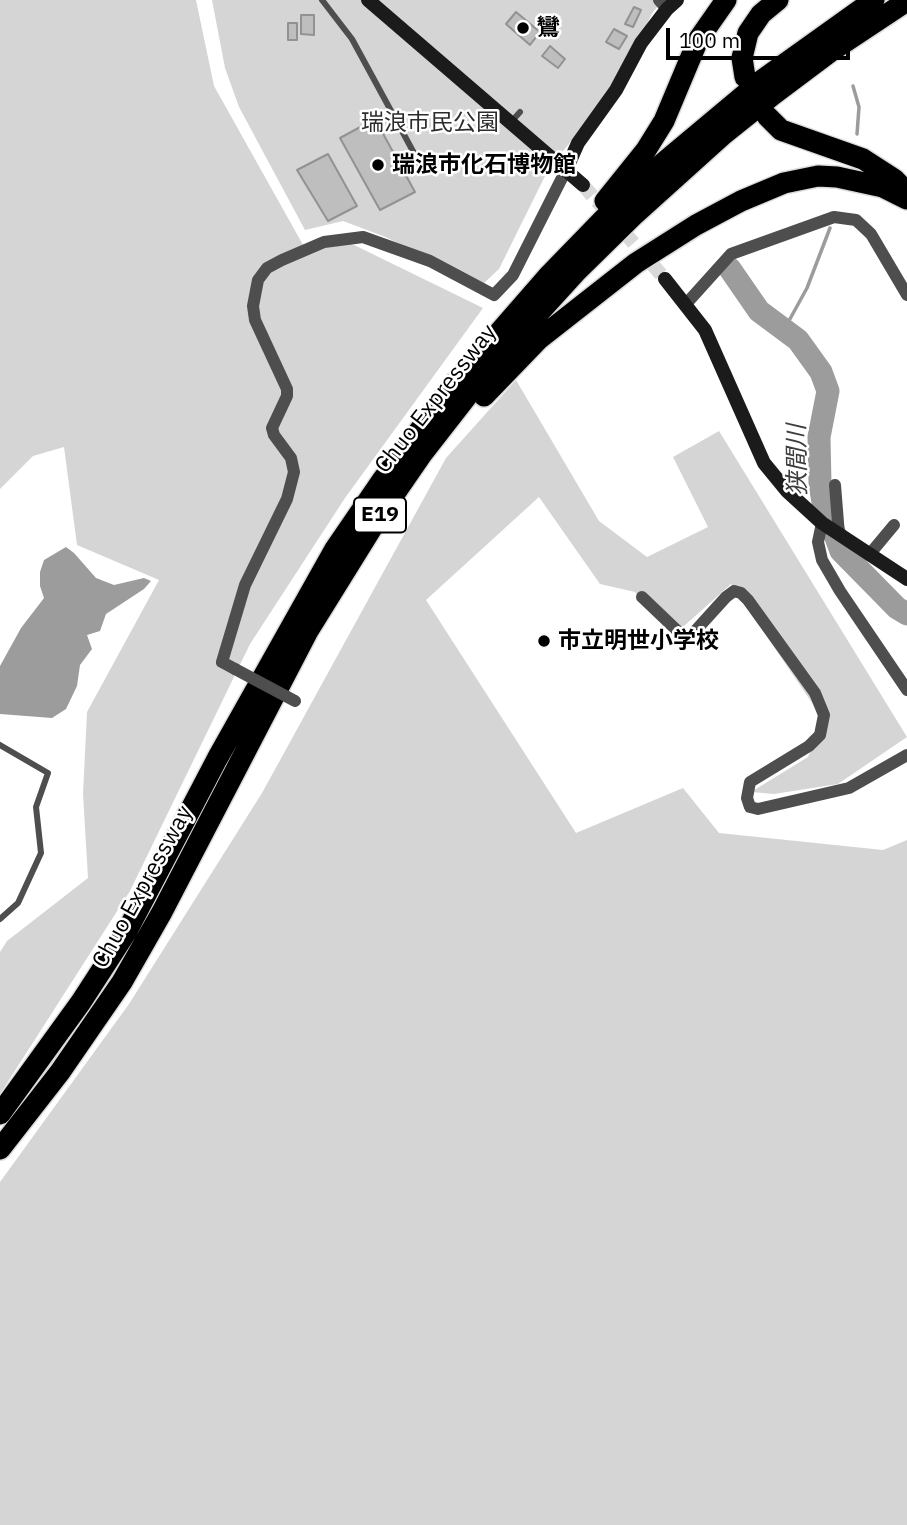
<!DOCTYPE html>
<meta charset="utf-8">
<style>
body{margin:0}
#map{position:relative;width:907px;height:1525px;overflow:hidden;background:#fff;font-family:"IBM Plex Sans",sans-serif}
canvas{display:block}
.scale{position:absolute;left:666px;top:28px;width:184px;height:32px;box-sizing:border-box;border:4px solid #000;border-top:0;padding-left:9px;font-size:21px;line-height:24px;white-space:nowrap;color:#000;-webkit-text-stroke:5px #fff;paint-order:stroke}
</style>
<div id="map">
<canvas width="907" height="1525"></canvas>
<div class="scale">100 m</div>
</div>
<script>
const context = document.querySelector('canvas').getContext('2d');
context.lineJoin = 'round';
function paint(path, color) {
  context.fillStyle = color;
  context.fill(path, 'evenodd');
}
function toPath(rows) {
  const path = new Path2D();
  for (const r of rows) {
    path.moveTo(r[0], r[1]);
    for (let i = 2; i < r.length; i += 2) path.lineTo(r[i], r[i + 1]);
  }
  return path;
}
function stroke(path, color, width, dash) {
  context.strokeStyle = color;
  context.lineWidth = width;
  context.lineCap = dash ? 'butt' : 'round';
  context.setLineDash(dash || []);
  context.stroke(path);
}
function write(font, color, halo, rows, align = 'center') {
  context.font = font + ' "IBM Plex Sans","Noto Sans JP",sans-serif';
  context.lineWidth = 5;
  context.setLineDash([]);
  context.textBaseline = 'middle';
  context.strokeStyle = halo;
  context.fillStyle = color;
  for (const [text, x, y, turn = 0] of rows) {
    context.save();
    context.translate(x, y);
    context.rotate((+turn || 0) * Math.PI / 180);
    context.textAlign = isNaN(turn) ? turn : align;
    if (halo) context.strokeText(text, 0, 0);
    context.fillText(text, 0, 0);
    context.restore();
  }
}
const green = toPath([
 [0,0,196,0,214,86,307,252,348,242,483,308,345,498,250,644,130,891,0,1094,0,952,7,941,88,878,83,794,87,712,159,580,77,545,64,447,33,456,0,489],
 [212,0,663,0,653,12,615,86,548,170,499,269,484,283,383,236,343,221,305,230,239,107,225,68],
 [516,380,599,521,647,557,708,527,673,457,719,431,907,737,838,784,774,794,751,792,808,757,823,719,731,584,674,635,635,592,600,584,539,497,426,600,576,833,683,788,719,833,883,850,907,840,907,1525,0,1525,0,1182,129,1004,262,793,446,458]
]);
const water = toPath([
 [66,547,74,553,96,578,114,585,144,578,151,581,144,589,106,614,100,631,87,635,92,649,80,665,77,686,66,709,52,718,0,714,0,666,21,628,44,598,40,586,40,572,44,560]
]);
const stream = toPath([
 [853,86,859,107,857,134],
 [785,328,807,288,830,228]
]);
const river = toPath([
 [730,269,759,311,798,340,821,372,828,391,819,437,820,484,823,502,841,551,897,608,907,614]
]);
const building = toPath([
 [634,7,641,10,633,27,625,24,634,7],
 [516,12,540,32,530,45,506,24,516,12],
 [301,15,314,15,314,35,301,34,301,15],
 [288,23,297,23,297,40,288,40,288,23],
 [614,29,627,36,619,49,606,42,614,29],
 [550,46,565,59,558,68,542,56,550,46],
 [375,119,415,192,380,210,340,138,375,119],
 [328,154,357,206,328,221,297,170,328,154]
]);
const secondaryTunnel = toPath([
 [583,185,665,279]
]);
const lane = toPath([
 [322,0,352,39,421,166],
 [512,121,520,112],
 [0,745,48,773,36,807,41,853,18,903,0,919]
]);
const street = toPath([
 [659,0,667,9],
 [686,304,731,254,834,217,856,220,871,234,907,295],
 [835,485,839,535],
 [822,523,818,542,822,560,840,591,907,690],
 [869,555,894,525],
 [642,597,687,640,726,597,734,591,741,593,748,600,815,693,824,715,820,735,809,746,750,782,747,798,750,807,758,809,849,788,907,755],
 [235,669,222,662,245,585,287,499,294,472,291,458,274,435,272,428,287,396,287,389,255,320,253,306,258,280,267,268,282,260,324,242,363,237,430,261,494,295,513,275,566,170]
]);
const secondary = toPath([
 [368,0,583,185],
 [566,170,578,143,616,90,641,43,667,9,677,0],
 [665,279,705,330,764,463,787,491,822,523,907,579]
]);
const highway = toPath([
 [745,77,742,58,748,33,761,14,778,0],
 [767,116,781,130,863,159,894,179,906,191],
 [605,201,646,150,664,121,698,40,726,0],
 [484,396,539,339,636,263,696,225,741,201,784,183,818,176,837,177,883,187,907,199],
 [0,1114,81,1002,127,931,217,759,335,549,383,479,455,383,550,274,618,204,664,162,762,80,874,0],
 [0,1149,60,1072,122,982,162,912,308,631,380,515,422,454,482,377,526,327,577,271,633,216,724,134,774,94,830,52,907,1]
]);
const streetBridge = toPath([
 [235,669,295,701]
]);
const markers = [
 [523,28,7,"#000"],
 [378,165,7,"#000"],
 [544,641,7,"#000"]
];
const shields = [
 [380,515,52]
];
const shieldNames = [
 ["E19",380,515]
];
const poiNames = [
 ["鸞",537,28],
 ["瑞浪市化石博物館",392,165],
 ["市立明世小学校",558,641]
];
const parkNames = [
 ["瑞浪市民公園",430,123]
];
const streetNames = [
 ["Chuo Expressway",436,399,-52],
 ["Chuo Expressway",143,887,-61]
];
const waterNames = [
 ["狭間川",798,460,-91]
];
paint(green, '#d5d5d5');
paint(water, '#9c9c9c');
stroke(stream, '#9c9c9c', 3.5);
stroke(river, '#9c9c9c', 23);
paint(building, '#bebebe');
stroke(building, '#929292', 2);
stroke(secondaryTunnel, '#d9d9d9', 14, [14, 7]);
stroke(highway, '#dbdbdb', 24);
stroke(lane, '#4e4e4e', 6);
stroke(street, '#4e4e4e', 12);
stroke(secondary, '#1b1b1b', 14);
stroke(highway, '#000', 21);
stroke(streetBridge, '#4e4e4e', 12);
for (const [x, y, r, color] of markers) {
  const dot = new Path2D();
  dot.arc(x, y, r, 0, 2 * Math.PI);
  context.fillStyle = color;
  context.fill(dot);
  stroke(dot, '#fff', 2.5);
}
for (const [x, y, w] of shields) {
  const box = new Path2D();
  box.roundRect(x - w / 2, y - 17.5, w, 35, 5);
  context.fillStyle = '#fff';
  context.fill(box);
  stroke(box, '#000', 2);
}
write('bold 21px', '#000', null, shieldNames);
write('bold 23px', '#000', '#fff', poiNames, 'left');
write('23px', '#2c2c2c', '#fff', parkNames);
write('23px', '#000', '#fff', streetNames);
write('italic 24px', '#3d3d3d', '#fff', waterNames);
</script>
